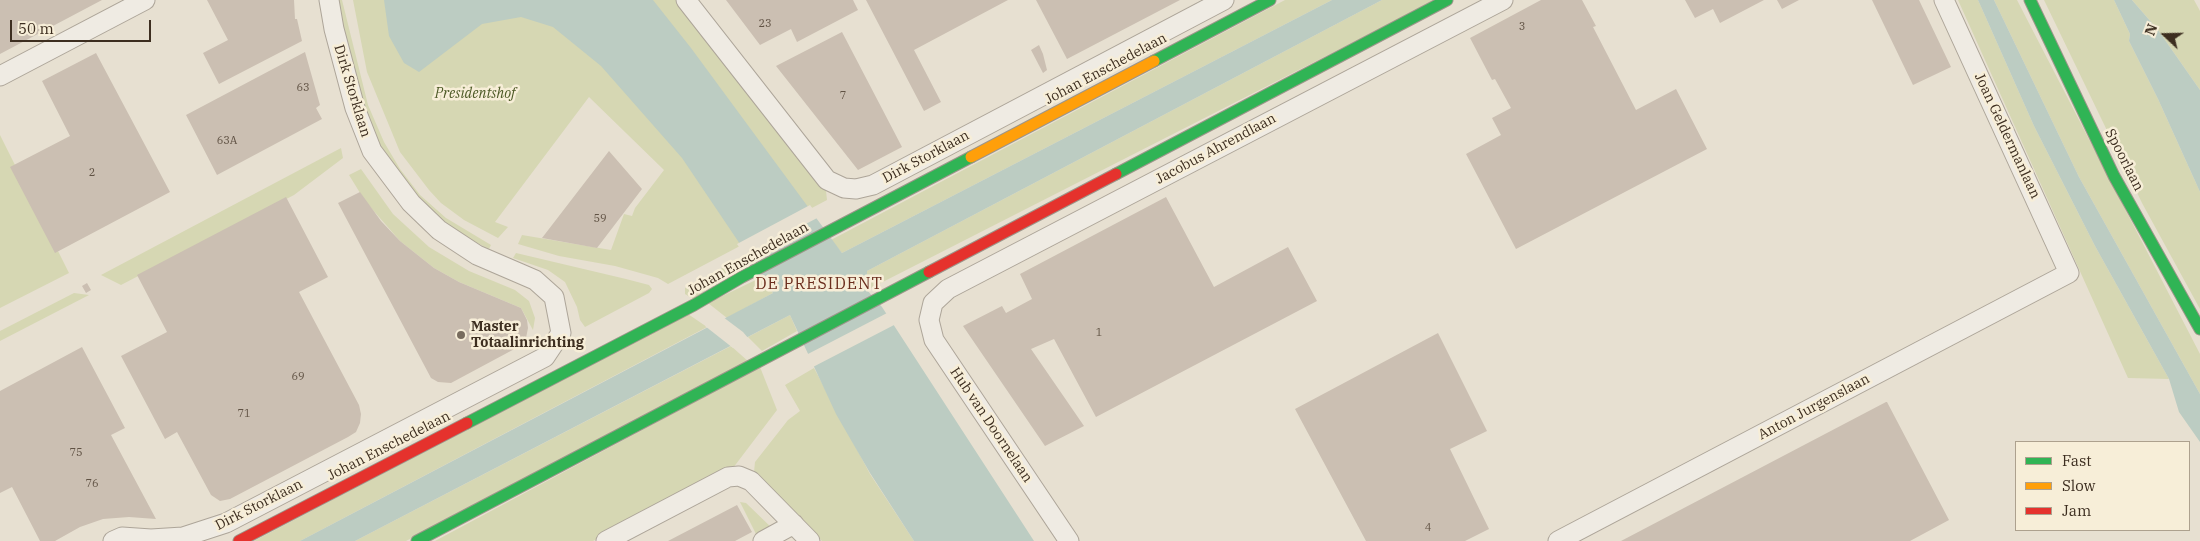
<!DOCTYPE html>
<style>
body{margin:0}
#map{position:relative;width:2200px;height:541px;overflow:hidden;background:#e7e0d1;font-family:"IBM Plex Serif",serif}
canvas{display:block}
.legend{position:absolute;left:2015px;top:441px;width:175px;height:90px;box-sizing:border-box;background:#f7eed8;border:1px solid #ada18e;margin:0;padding:6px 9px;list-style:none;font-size:15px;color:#3d2e20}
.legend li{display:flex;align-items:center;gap:10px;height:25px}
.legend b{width:25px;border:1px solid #ada18e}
.north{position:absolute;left:2140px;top:10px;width:50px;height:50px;-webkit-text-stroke:4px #f7eed8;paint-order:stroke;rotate:291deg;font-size:14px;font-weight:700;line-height:20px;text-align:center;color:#3d2e20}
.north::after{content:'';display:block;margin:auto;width:18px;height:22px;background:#3d2e20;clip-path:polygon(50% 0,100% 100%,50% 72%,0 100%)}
.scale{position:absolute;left:10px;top:20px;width:141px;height:22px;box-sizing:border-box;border:2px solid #3d2e20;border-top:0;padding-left:6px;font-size:15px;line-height:18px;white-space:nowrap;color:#3d2e20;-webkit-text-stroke:4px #f7eed8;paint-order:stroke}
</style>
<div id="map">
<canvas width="2200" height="541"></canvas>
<ul class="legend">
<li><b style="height:6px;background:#30b455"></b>Fast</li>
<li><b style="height:6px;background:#ff9f0a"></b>Slow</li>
<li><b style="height:6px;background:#e5322d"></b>Jam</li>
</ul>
<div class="north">N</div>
<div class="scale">50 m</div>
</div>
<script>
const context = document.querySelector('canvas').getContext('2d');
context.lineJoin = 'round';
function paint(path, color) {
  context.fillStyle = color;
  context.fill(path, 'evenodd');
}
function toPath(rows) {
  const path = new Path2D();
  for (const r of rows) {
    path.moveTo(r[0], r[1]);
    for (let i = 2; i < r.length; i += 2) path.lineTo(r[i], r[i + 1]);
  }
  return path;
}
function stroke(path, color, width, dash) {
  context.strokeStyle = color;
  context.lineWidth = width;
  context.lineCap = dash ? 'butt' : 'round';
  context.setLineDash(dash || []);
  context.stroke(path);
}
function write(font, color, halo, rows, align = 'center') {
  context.font = font + ' "IBM Plex Serif",serif';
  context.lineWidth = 5;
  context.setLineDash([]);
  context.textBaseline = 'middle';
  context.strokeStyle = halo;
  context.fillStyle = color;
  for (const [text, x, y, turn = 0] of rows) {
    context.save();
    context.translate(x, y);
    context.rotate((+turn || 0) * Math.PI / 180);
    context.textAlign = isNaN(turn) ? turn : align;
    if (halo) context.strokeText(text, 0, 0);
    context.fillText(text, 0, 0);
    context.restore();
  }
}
const green = toPath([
 [335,0,342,0,368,105,384,142,400,169,420,195,446,218,491,245,489,249,452,230,416,199,379,146,363,107],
 [353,0,678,0,826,191,827,200,668,284,658,278,615,266,559,256,518,244,522,235,611,250,624,214,632,216,635,208,664,170,589,97,495,222,508,227,498,238,464,220,441,203,429,190,400,152,367,72],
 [1285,0,1332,0,842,253,831,240],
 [1382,0,1436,0,867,290,867,271],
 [1958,0,1978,0,2034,126,2095,246,2169,379,2128,378],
 [1994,0,2017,0,2200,354,2200,394,2079,177],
 [2044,0,2114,0,2130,34,2129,41,2158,99,2200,192,2200,309,2142,203],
 [2132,0,2194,0,2200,11,2200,90,2158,30],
 [0,135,69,273,0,308],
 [341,148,343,158,294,195,121,285,101,275],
 [361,169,393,214,429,247,469,271,515,290,529,301,535,318,533,330,521,308,459,282,434,268,400,241,365,201,349,175],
 [516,253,626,279,649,285,652,289,649,293,585,327,580,320,577,307,565,282,548,270,513,258],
 [747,255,750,258,693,299,685,294,685,288],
 [762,277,773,293,727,318,708,303],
 [74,293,89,295,0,341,0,331],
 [688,314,707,327,300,541,254,541],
 [790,315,797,331,762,351,748,337],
 [731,346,749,362,406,541,355,541],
 [760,367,777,410,733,468,593,541,435,541],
 [814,368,870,474,914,541,822,541,754,472,755,462,788,420,800,411,785,385],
 [740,502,746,503,773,529,758,538]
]);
const water = toPath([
 [384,0,653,0,691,48,842,253,1332,0,1382,0,867,271,867,290,882,307,1034,541,914,541,870,473,836,414,790,315,355,541,300,541,773,293,682,158,601,66,553,27,521,17,482,24,419,72,404,63,389,36],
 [1978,0,1994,0,2079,177,2200,394,2200,442,2179,412,2169,379,2095,246,2034,126],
 [2114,0,2132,0,2158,30,2200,90,2200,192,2158,99,2129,41,2130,34]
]);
const pier = toPath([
 [810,205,819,217,745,256,737,244],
 [889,312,896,324,811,368,806,355],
 [723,317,743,332,749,339,733,348,705,326]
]);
const building = toPath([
 [0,0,102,0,0,54],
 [207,0,294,0,295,19,297,19,302,41,219,84,203,53,228,40],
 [726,0,853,0,858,10,797,42,791,29,760,45],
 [866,0,1008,0,914,50,941,102,924,111],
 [1036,0,1180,0,1067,59],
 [1541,0,1582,0,1596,26,1593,27,1636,110,1676,89,1707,149,1516,249,1466,154,1501,135,1492,118,1511,108,1495,79,1492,80,1470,38],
 [1685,0,1764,0,1720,23,1713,9,1695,18],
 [1777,0,1799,0,1782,9],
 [1872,0,1919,0,1951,67,1913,85],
 [842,32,902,147,858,170,776,66],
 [1039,45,1043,54,1047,70,1043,73,1031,50],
 [305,52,320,105,316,108,322,119,217,175,186,115],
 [96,53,170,192,55,253,10,167,70,136,42,81],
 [609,151,642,189,597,248,542,238],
 [360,192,381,221,400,241,434,268,459,282,521,308,527,320,528,328,526,338,520,346,451,383,438,382,431,378,338,203],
 [286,197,328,277,299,292,359,405,361,414,360,423,356,432,348,437,230,499,220,501,211,495,177,432,165,439,121,356,167,332,137,275],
 [1166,197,1214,287,1288,247,1317,301,1096,417,1054,339,1031,349,1084,426,1045,446,963,326,1002,306,1006,313,1032,299,1020,274],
 [87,283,91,290,86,293,82,286],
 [1438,333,1487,431,1450,449,1489,529,1465,541,1366,541,1295,409],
 [82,347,125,428,111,435,156,519,129,517,103,519,80,527,55,541,40,541,12,487,0,493,0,391],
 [1886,402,1887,402,1949,520,1910,541,1621,541],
 [737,505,752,532,735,541,668,541]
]);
const street = toPath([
 [686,0,827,180,844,188,856,189,873,185,1224,0],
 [0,76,145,0],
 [113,541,122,537,151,539,183,537,226,523,545,357,561,333,554,297,535,280,477,255,439,230,411,203,372,151,355,108,334,29,329,0],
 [606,541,728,477,739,476,751,481,810,541],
 [763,541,794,524],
 [1069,541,934,340,929,320,933,303,948,289,1503,0],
 [1558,541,2069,273,1944,0]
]);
const fast = toPath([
 [2030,0,2114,176,2200,329],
 [1154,61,1270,0],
 [1116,174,1447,0],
 [467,423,694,305,742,277,971,157],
 [417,541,929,272]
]);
const slow = toPath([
 [971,157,1154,61]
]);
const jam = toPath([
 [929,272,1116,174],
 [239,541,467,423]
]);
const markers = [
 [461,335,5,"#786c5e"]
];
const numberNames = [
 ["23",765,24],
 ["3",1522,27],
 ["63",303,88],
 ["7",843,96],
 ["63A",227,141],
 ["2",92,173],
 ["59",600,219],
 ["1",1099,333],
 ["69",298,377],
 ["71",244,414],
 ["75",76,453],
 ["76",92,484],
 ["4",1428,528]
];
const streetNames = [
 ["Johan Enschedelaan",1106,69,-28],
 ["Dirk Storklaan",352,91,73],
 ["Joan Geldermanlaan",2007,136,65],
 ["Jacobus Ahrendlaan",1216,149,-28],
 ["Dirk Storklaan",926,157,-28],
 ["Spoorlaan",2124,160,63],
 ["Johan Enschedelaan",748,259,-29],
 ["Anton Jurgenslaan",1814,407,-28],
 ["Hub van Doornelaan",991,425,56],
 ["Johan Enschedelaan",389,446,-27],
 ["Dirk Storklaan",259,505,-27]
];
const parkNames = [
 ["Presidentshof",475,94]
];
const poiNames = [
 ["Master",471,327],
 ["Totaalinrichting",471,343]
];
const quarterNames = [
 ["DE PRESIDENT",819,284]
];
paint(green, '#d6d7b3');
paint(water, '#bcccc2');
paint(pier, '#e7e0d1');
paint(building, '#cbbfb2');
stroke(street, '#ada599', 21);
stroke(fast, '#9c958a', 13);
stroke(slow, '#9c958a', 13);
stroke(jam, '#9c958a', 13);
stroke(street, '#efebe3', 19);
stroke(fast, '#30b455', 11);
stroke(slow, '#ff9f0a', 11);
stroke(jam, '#e5322d', 11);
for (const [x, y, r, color] of markers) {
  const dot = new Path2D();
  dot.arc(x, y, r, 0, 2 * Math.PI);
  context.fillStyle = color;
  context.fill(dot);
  stroke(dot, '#f7eed8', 2);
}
write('11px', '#605244', null, numberNames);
write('14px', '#3d2e20', '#f7eed8', streetNames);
write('italic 14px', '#4d5a26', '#f7eed8', parkNames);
write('bold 14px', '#3d2e20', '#f7eed8', poiNames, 'left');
context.letterSpacing = '1px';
write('16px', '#6b2e1e', '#f7eed8', quarterNames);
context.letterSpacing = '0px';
</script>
